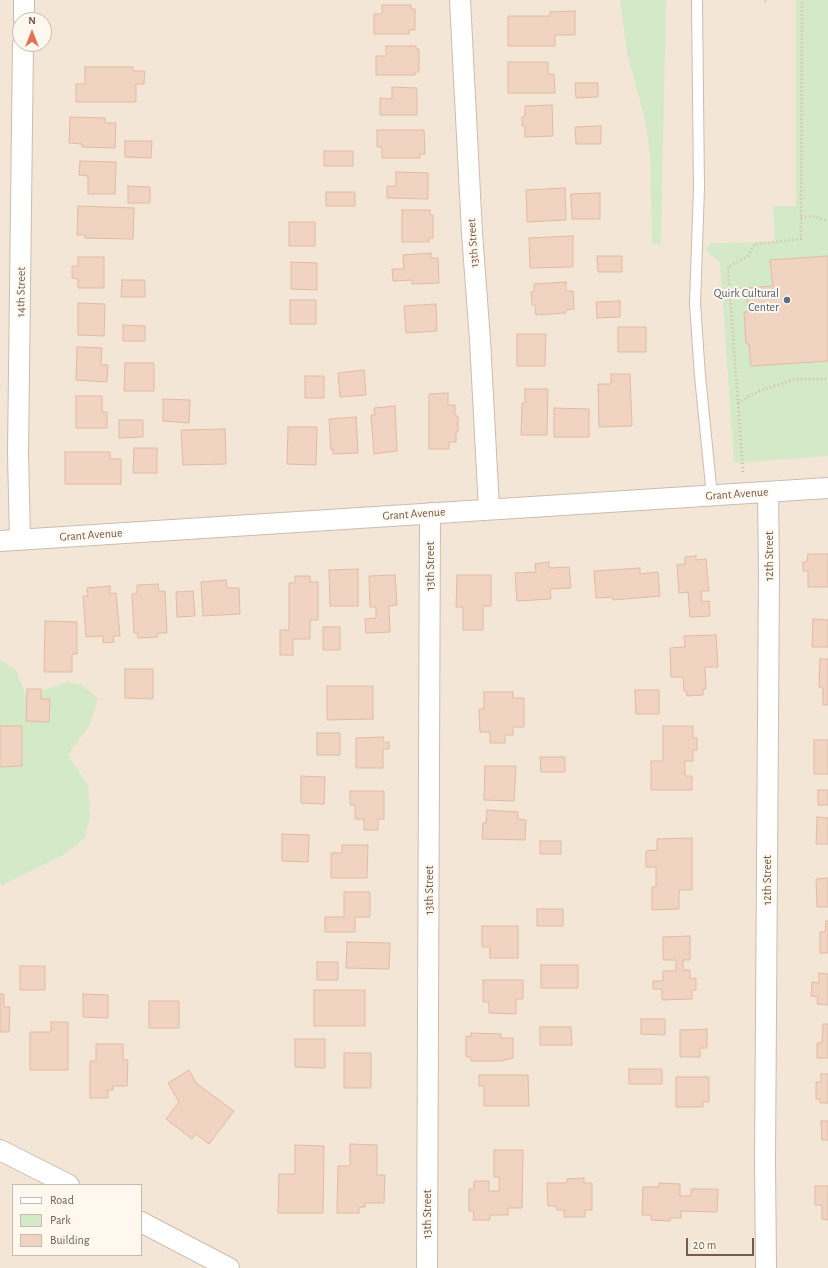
<!DOCTYPE html>
<style>
body{margin:0}
#map{position:relative;width:828px;height:1268px;overflow:hidden;background:#fcf4e8;font-family:"Alegreya Sans",sans-serif}
canvas{display:block}
.legend{position:absolute;left:12px;top:1184px;width:130px;height:72px;box-sizing:border-box;background:#fef8ee;border:1px solid #c7baae;margin:0;padding:5px 7px;list-style:none;font-size:12px;color:#755c4d}
.legend li{display:flex;align-items:center;gap:8px;height:20px}
.legend b{width:20px;border:1px solid #c7baae}
.north{position:absolute;left:12px;top:12px;width:40px;height:40px;box-sizing:border-box;background:#fef8ee;border:1px solid #c7baae;border-radius:50%;rotate:0deg;font-size:11px;font-weight:700;line-height:16px;text-align:center;color:#755c4d}
.north::after{content:'';display:block;margin:auto;width:14px;height:18px;background:#e07453;clip-path:polygon(50% 0,100% 100%,50% 72%,0 100%)}
.scale{position:absolute;left:686px;top:1238px;width:68px;height:18px;box-sizing:border-box;border:2px solid #755c4d;border-top:0;padding-left:5px;font-size:12px;line-height:14px;white-space:nowrap;color:#755c4d;-webkit-text-stroke:3px #fef8ee;paint-order:stroke}
</style>
<div id="map">
<canvas width="828" height="1268"></canvas>
<ul class="legend">
<li><b style="height:5px;background:#fff"></b>Road</li>
<li><b style="height:11px;background:#d4e9c7"></b>Park</li>
<li><b style="height:11px;background:#f0d4c1"></b>Building</li>
</ul>
<div class="north">N</div>
<div class="scale">20 m</div>
</div>
<script>
const context = document.querySelector('canvas').getContext('2d');
context.lineJoin = 'round';
function paint(path, color) {
  context.fillStyle = color;
  context.fill(path, 'evenodd');
}
function toPath(rows) {
  const path = new Path2D();
  for (const r of rows) {
    path.moveTo(r[0], r[1]);
    for (let i = 2; i < r.length; i += 2) path.lineTo(r[i], r[i + 1]);
  }
  return path;
}
function stroke(path, color, width, dash) {
  context.strokeStyle = color;
  context.lineWidth = width;
  context.lineCap = dash ? 'butt' : 'round';
  context.setLineDash(dash || []);
  context.stroke(path);
}
function write(font, color, halo, rows, align = 'center') {
  context.font = font + ' "Alegreya Sans",sans-serif';
  context.lineWidth = 4;
  context.setLineDash([]);
  context.textBaseline = 'middle';
  context.strokeStyle = halo;
  context.fillStyle = color;
  for (const [text, x, y, turn = 0] of rows) {
    context.save();
    context.translate(x, y);
    context.rotate((+turn || 0) * Math.PI / 180);
    context.textAlign = isNaN(turn) ? turn : align;
    if (halo) context.strokeText(text, 0, 0);
    context.fillText(text, 0, 0);
    context.restore();
  }
}
const residential = toPath([
 [0,0,828,0,828,1268,0,1268],
 [20,20,44,20,44,44,20,44],
 [13,1185,141,1185,141,1255,13,1255]
]);
const green = toPath([
 [620,0,666,0,661,244,652,243,650,153,645,120,627,53],
 [796,0,828,0,828,456,734,463,720,263,706,250,711,243,775,242,773,206,796,206],
 [0,660,16,670,26,696,68,682,82,685,98,699,89,726,68,755,88,785,90,816,85,838,63,855,2,885,0,883]
]);
const building = toPath([
 [382,5,411,5,411,9,415,9,415,30,409,30,409,34,374,34,374,14,382,14,382,5],
 [575,11,575,35,555,35,555,46,508,46,508,16,550,16,550,12,575,11],
 [386,46,416,46,416,49,419,49,419,72,415,72,415,75,376,75,376,56,386,56,386,46],
 [508,62,548,62,548,74,554,74,555,93,508,93,508,62],
 [85,67,133,67,133,71,145,71,144,84,136,84,136,102,76,102,76,84,85,84,85,67],
 [575,83,598,83,598,97,576,98,575,83],
 [392,87,417,88,417,115,380,115,380,98,392,99,392,87],
 [552,105,553,136,525,137,525,126,522,126,522,117,525,116,525,106,552,105],
 [70,117,105,118,105,123,116,123,115,148,82,147,82,144,69,143,70,117],
 [601,126,601,144,576,144,575,127,601,126],
 [377,130,424,130,425,154,420,154,420,158,382,158,382,147,377,147,377,130],
 [125,141,152,141,151,158,125,157,125,141],
 [324,151,353,151,353,166,324,166,324,151],
 [80,161,116,162,115,194,88,194,88,176,79,175,80,161],
 [396,172,428,173,428,199,387,198,387,186,396,186,396,172],
 [128,186,150,187,150,203,128,203,128,186],
 [565,188,566,220,527,222,526,190,565,188],
 [326,192,355,192,355,206,326,206,326,192],
 [600,193,600,219,572,219,571,194,600,193],
 [78,206,134,208,133,239,85,238,85,235,77,235,78,206],
 [402,210,430,210,430,215,433,215,433,238,429,238,429,242,402,242,402,210],
 [289,222,315,222,315,246,289,246,289,222],
 [573,236,573,267,530,268,529,238,573,236],
 [431,253,431,258,438,258,439,283,412,284,412,280,393,281,392,269,404,269,403,255,431,253],
 [597,256,622,256,622,272,598,272,597,256],
 [828,256,828,361,751,366,749,344,746,344,744,312,748,312,746,288,773,286,770,260,828,256],
 [78,257,104,257,104,288,78,288,78,279,72,278,72,266,78,266,78,257],
 [291,262,317,263,317,290,291,289,291,262],
 [122,280,145,280,145,297,121,297,122,280],
 [566,282,566,291,573,291,574,309,566,310,566,313,536,315,535,305,532,305,531,292,534,292,534,284,566,282],
 [290,300,316,300,316,324,290,324,290,300],
 [620,301,620,317,597,318,596,302,620,301],
 [78,303,105,304,104,336,78,335,78,303],
 [436,304,437,331,406,333,404,306,436,304],
 [123,325,145,326,145,341,123,341,123,325],
 [618,327,646,327,646,352,618,352,618,327],
 [517,334,546,334,545,366,517,366,517,334],
 [77,347,102,348,101,365,108,365,107,382,76,380,77,347],
 [125,363,154,363,154,391,124,391,125,363],
 [364,370,366,395,340,397,338,373,364,370],
 [611,374,630,374,632,426,599,427,598,384,611,384,611,374],
 [305,376,324,376,324,398,305,398,305,376],
 [525,389,548,389,547,435,521,435,522,403,525,403,525,389],
 [448,393,448,405,455,405,455,416,458,416,458,432,456,432,456,442,449,442,449,449,429,449,429,394,448,393],
 [76,396,102,396,102,412,107,412,107,428,76,428,76,396],
 [163,399,190,400,189,423,163,421,163,399],
 [395,406,397,451,374,454,371,415,375,415,374,408,395,406],
 [554,408,589,409,589,437,554,437,554,408],
 [356,417,358,453,333,454,333,449,331,450,329,419,356,417],
 [119,420,143,420,143,437,119,438,119,420],
 [288,427,317,427,316,465,287,464,288,427],
 [225,429,226,464,183,465,181,430,225,429],
 [134,448,157,448,157,473,133,473,134,448],
 [65,452,110,452,110,459,121,459,121,484,65,484,65,452],
 [808,554,828,554,828,587,808,587,808,571,803,571,803,562,807,562,808,554],
 [696,556,696,560,706,559,709,591,701,591,702,602,709,601,710,616,690,617,688,592,679,593,677,565,685,564,685,557,696,556],
 [549,562,549,568,569,567,571,588,550,589,551,599,517,601,515,573,536,572,535,564,549,562],
 [640,568,640,574,658,572,660,596,613,600,612,597,596,598,594,571,640,568],
 [358,569,358,606,330,606,329,570,358,569],
 [395,575,397,605,389,606,390,632,366,633,365,619,376,618,376,607,370,607,369,576,395,575],
 [457,575,491,575,491,606,483,606,483,630,463,630,463,607,456,607,457,575],
 [295,576,310,576,310,582,318,582,318,620,310,620,310,639,293,639,293,655,280,655,280,630,289,630,289,583,295,583,295,576],
 [226,580,227,588,239,588,240,614,203,616,201,582,226,580],
 [158,584,159,591,165,591,167,633,157,633,158,637,138,638,137,633,134,633,132,594,137,593,137,585,158,584],
 [110,586,110,594,116,593,120,636,113,636,114,642,103,643,103,636,86,637,83,596,88,596,87,588,110,586],
 [193,591,195,616,177,617,176,592,193,591],
 [813,619,828,620,828,647,812,647,813,619],
 [45,621,77,622,77,654,72,654,72,672,44,672,45,621],
 [323,627,340,627,340,650,323,650,323,627],
 [716,635,718,667,705,667,706,689,703,689,703,695,687,696,686,691,684,691,683,677,671,677,670,648,685,647,684,636,716,635],
 [820,659,828,659,828,705,823,705,823,688,819,687,820,659],
 [125,669,153,669,153,699,125,698,125,669],
 [327,686,373,686,373,719,327,720,327,686],
 [27,689,41,689,41,699,50,699,49,722,26,721,27,689],
 [635,690,659,690,659,714,636,714,635,690],
 [484,692,513,692,513,698,524,698,524,727,513,727,513,735,505,735,505,743,490,743,490,732,480,732,479,709,484,709,484,692],
 [0,726,22,726,22,766,0,767,0,726],
 [663,726,693,726,693,738,697,738,697,750,693,750,693,761,685,761,685,776,692,776,692,790,651,790,651,761,663,761,663,726],
 [317,733,340,733,340,755,317,755,317,733],
 [383,737,383,742,389,742,389,749,383,749,383,768,356,768,356,738,383,737],
 [814,740,828,740,828,774,814,774,814,740],
 [540,757,565,757,565,772,541,772,540,757],
 [485,766,516,766,514,801,484,800,485,766],
 [301,776,325,777,324,804,301,803,301,776],
 [818,790,828,790,828,805,818,805,818,790],
 [350,791,384,791,384,819,378,819,378,830,364,830,364,819,355,819,355,805,350,805,350,791],
 [487,810,518,812,518,819,526,820,525,840,482,839,483,823,486,823,487,810],
 [817,817,828,818,828,844,816,844,817,817],
 [282,834,309,835,308,862,282,861,282,834],
 [692,838,692,890,679,890,679,909,652,910,652,887,656,887,656,867,646,867,646,851,657,850,657,839,692,838],
 [540,841,561,841,561,854,540,854,540,841],
 [342,845,368,845,367,878,331,878,331,853,342,853,342,845],
 [828,878,828,907,817,907,816,879,828,878],
 [344,892,370,892,370,917,355,917,355,932,325,932,325,917,344,917,344,892],
 [537,909,563,909,563,926,537,926,537,909],
 [826,921,828,921,828,953,820,953,820,932,825,932,826,921],
 [482,926,518,926,518,958,490,958,490,947,482,947,482,926],
 [690,936,690,960,683,960,683,970,690,970,690,979,696,978,696,990,692,990,692,999,662,1000,662,989,653,989,653,981,663,981,663,971,676,971,676,960,663,960,663,937,690,936],
 [347,942,390,943,389,969,346,968,347,942],
 [317,962,338,962,338,980,317,980,317,962],
 [541,965,578,965,578,988,541,988,541,965],
 [20,966,45,966,45,990,20,990,20,966],
 [819,973,828,974,828,1005,817,1004,818,997,811,996,812,982,819,983,819,973],
 [483,980,523,980,523,999,516,999,516,1014,489,1013,489,1002,483,1002,483,980],
 [314,990,365,990,365,1026,314,1026,314,990],
 [0,994,4,994,4,1007,10,1007,9,1032,0,1032,0,994],
 [83,994,108,995,108,1018,83,1017,83,994],
 [149,1001,179,1001,179,1028,149,1028,149,1001],
 [641,1019,665,1019,665,1035,641,1034,641,1019],
 [51,1022,68,1022,68,1070,30,1070,30,1032,51,1032,51,1022],
 [823,1024,828,1024,828,1058,817,1058,817,1043,822,1043,823,1024],
 [540,1027,571,1027,572,1045,540,1045,540,1027],
 [707,1029,707,1048,700,1048,700,1057,680,1057,680,1030,707,1029],
 [471,1033,501,1034,501,1038,513,1038,513,1058,501,1061,471,1061,471,1057,466,1057,466,1036,471,1037,471,1033],
 [295,1039,325,1039,325,1068,295,1067,295,1039],
 [96,1044,123,1044,123,1060,128,1060,127,1086,113,1086,113,1090,108,1090,108,1098,90,1098,90,1061,96,1061,96,1044],
 [344,1053,371,1053,371,1088,344,1088,344,1053],
 [629,1069,662,1069,662,1084,629,1084,629,1069],
 [189,1070,196,1083,234,1111,209,1144,196,1134,192,1139,166,1119,179,1102,168,1083,189,1070],
 [821,1074,828,1074,828,1103,820,1103,820,1099,816,1099,816,1082,821,1082,821,1074],
 [479,1075,528,1075,529,1106,484,1106,484,1086,479,1086,479,1075],
 [676,1077,709,1077,709,1102,703,1102,703,1107,676,1107,676,1077],
 [821,1121,828,1121,828,1140,822,1140,821,1121],
 [350,1144,377,1145,377,1175,385,1175,384,1203,365,1203,365,1207,359,1207,359,1213,337,1213,338,1166,350,1166,350,1144],
 [295,1145,324,1146,323,1213,278,1213,279,1174,295,1174,295,1145],
 [494,1150,523,1150,522,1208,508,1208,508,1215,490,1215,490,1220,473,1220,474,1211,469,1211,469,1189,474,1189,474,1181,489,1181,489,1191,499,1191,499,1177,494,1177,494,1150],
 [584,1178,584,1183,592,1183,592,1210,585,1210,585,1217,564,1217,564,1210,557,1210,556,1206,548,1206,547,1183,567,1183,567,1179,584,1178],
 [659,1183,680,1184,680,1196,691,1196,691,1189,718,1189,717,1212,681,1211,681,1218,670,1218,670,1221,651,1220,651,1215,642,1215,643,1187,659,1187,659,1183],
 [815,1186,828,1186,828,1220,822,1219,822,1205,815,1205,815,1186]
]);
const path = toPath([
 [765,1,768,0],
 [801,217,812,216,828,221],
 [738,403,759,391,795,379,828,379],
 [743,472,728,267,748,256,755,244,801,239,802,0]
]);
const lane = toPath([
 [697,2,699,188,695,304,700,376,712,496]
]);
const street = toPath([
 [460,0,472,233,480,340,489,509],
 [24,20,24,0],
 [20,540,18,453,23,44],
 [0,541,828,488],
 [0,1150,69,1185],
 [141,1222,229,1268],
 [427,1268,430,513],
 [766,1268,765,1160,769,573,768,492]
]);
const markers = [
 [787,300,4,"#5c6f8a"]
];
const streetNames = [
 ["13th Street",473,243,-94],
 ["14th Street",21,292,-89],
 ["Grant Avenue",737,494,-4],
 ["Grant Avenue",414,514,-4],
 ["Grant Avenue",91,535,-4],
 ["12th Street",769,556,-90],
 ["13th Street",430,566,-90],
 ["12th Street",767,880,-90],
 ["13th Street",429,890,-90],
 ["13th Street",427,1214,-90]
];
const serviceNames = [
 ["Quirk Cultural",779,293],
 ["Center",779,307]
];
paint(residential, '#f3e6d7');
paint(green, '#d4e9c7');
paint(building, '#f0d4c1');
stroke(building, '#e2bba2', 1);
stroke(lane, '#cdbcae', 12);
stroke(street, '#cdbcae', 22);
stroke(path, '#d5b7a3', 2.5, [1, 3]);
stroke(lane, '#fff', 10);
stroke(street, '#fff', 20);
for (const [x, y, r, color] of markers) {
  const dot = new Path2D();
  dot.arc(x, y, r, 0, 2 * Math.PI);
  context.fillStyle = color;
  context.fill(dot);
  stroke(dot, '#fef8ee', 1.5);
}
write('12px', '#755c4d', '#fef8ee', streetNames);
write('12px', '#4e5e75', '#fef8ee', serviceNames, 'right');
</script>
